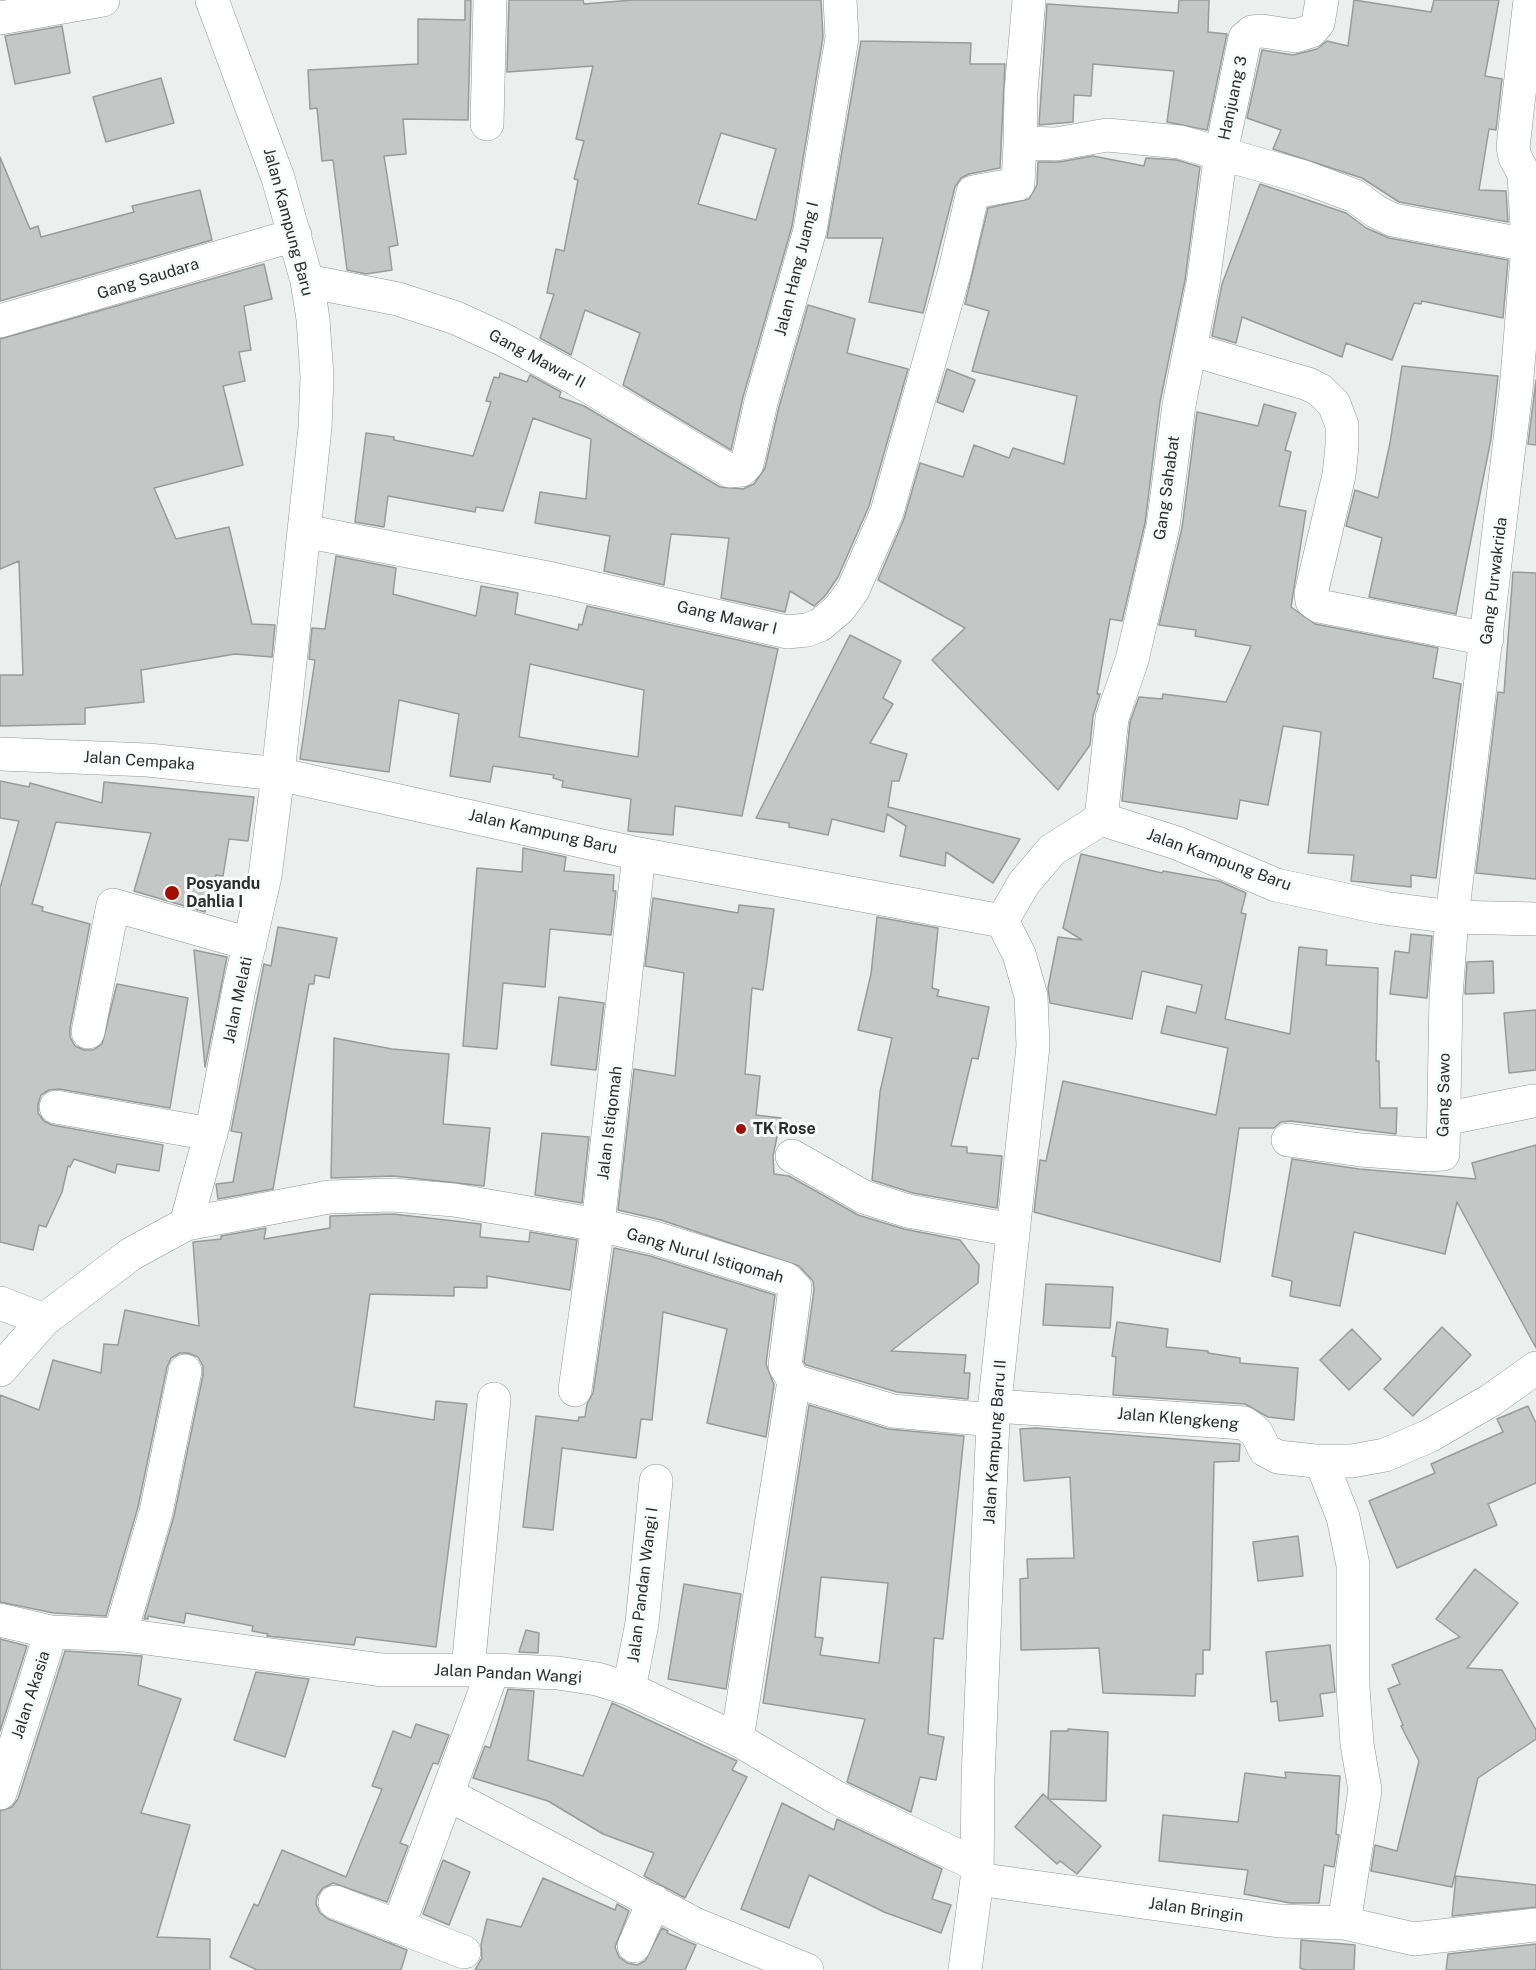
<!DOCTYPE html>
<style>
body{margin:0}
canvas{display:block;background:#ebf0ef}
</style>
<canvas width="1536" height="1970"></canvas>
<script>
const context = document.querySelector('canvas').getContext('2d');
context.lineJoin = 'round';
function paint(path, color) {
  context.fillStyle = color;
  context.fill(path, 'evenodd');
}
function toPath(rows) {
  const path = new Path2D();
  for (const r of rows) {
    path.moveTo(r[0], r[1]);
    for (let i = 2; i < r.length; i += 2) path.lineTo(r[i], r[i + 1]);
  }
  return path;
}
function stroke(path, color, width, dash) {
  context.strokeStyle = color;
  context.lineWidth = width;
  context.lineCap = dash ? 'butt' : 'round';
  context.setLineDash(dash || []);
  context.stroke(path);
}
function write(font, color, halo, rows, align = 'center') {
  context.font = font + ' "Public Sans",sans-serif';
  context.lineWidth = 6;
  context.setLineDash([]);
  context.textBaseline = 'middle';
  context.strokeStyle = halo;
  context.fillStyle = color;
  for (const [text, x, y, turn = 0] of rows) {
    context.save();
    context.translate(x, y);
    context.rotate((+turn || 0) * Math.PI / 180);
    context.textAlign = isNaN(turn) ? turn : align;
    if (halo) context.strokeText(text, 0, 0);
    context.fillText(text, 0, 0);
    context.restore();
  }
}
const building = toPath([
 [465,0,471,0,468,120,403,119,406,154,384,156,398,245,389,247,392,270,366,274,347,270,333,160,322,161,317,108,310,109,308,70,418,64,418,19,465,20,465,0],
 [509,0,583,0,584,4,633,0,821,0,823,37,792,226,743,397,731,450,623,385,640,333,585,310,571,355,540,338,554,294,547,293,556,249,564,251,578,180,574,179,584,141,576,139,593,66,507,72,509,0],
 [721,133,776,149,756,220,698,204,721,133],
 [1179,0,1209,0,1208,32,1227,34,1207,130,1167,122,1174,71,1093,64,1091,96,1074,95,1073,122,1039,125,1047,4,1178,13,1179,0],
 [1354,0,1431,12,1434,0,1499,0,1485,76,1502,79,1496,130,1489,129,1479,190,1506,191,1508,222,1399,202,1362,178,1273,149,1281,130,1247,118,1262,50,1293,55,1317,49,1327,41,1348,46,1354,0],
 [62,26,70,73,15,84,5,36,62,26],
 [861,41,971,43,970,64,1005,64,1000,168,969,174,961,178,955,187,923,313,869,302,883,238,827,238,861,41],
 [161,78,174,123,106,142,93,97,161,78],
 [1093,156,1144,166,1146,158,1177,160,1200,167,1185,280,1160,402,1145,523,1122,621,1110,619,1097,694,1100,694,1093,716,1090,745,1058,790,932,660,965,628,878,580,904,519,920,463,963,477,974,445,1009,458,1013,448,1064,464,1077,396,972,371,989,311,965,304,988,208,1029,199,1037,185,1038,162,1059,162,1093,156],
 [0,157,30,229,38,226,41,237,134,212,132,206,200,190,212,240,0,301,0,157],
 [1260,184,1346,213,1366,228,1389,238,1508,260,1503,318,1422,301,1421,304,1414,303,1392,360,1346,343,1342,357,1242,317,1236,343,1212,336,1222,284,1260,184],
 [264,264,272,299,244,306,251,350,239,352,245,381,223,386,243,465,154,488,176,539,229,527,252,624,275,625,272,657,235,654,141,670,144,702,85,708,85,724,0,726,0,675,23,675,19,561,0,569,0,339,264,264],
 [808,305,855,319,847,353,908,369,869,506,838,577,825,596,814,606,790,591,785,612,721,598,729,538,671,534,664,585,604,571,610,536,535,523,540,492,586,499,591,439,533,418,503,511,476,507,475,512,388,496,384,527,355,522,366,433,394,437,394,440,473,456,491,402,486,401,494,377,499,378,500,373,527,382,530,375,561,392,559,397,584,406,720,487,743,489,754,484,765,468,779,407,808,305],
 [1402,366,1498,376,1491,439,1456,614,1369,597,1382,538,1346,526,1355,490,1378,498,1390,443,1402,366],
 [947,369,975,380,963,412,937,402,947,369],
 [1536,380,1536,445,1528,444,1536,380],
 [1264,404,1296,413,1285,450,1291,452,1279,506,1306,511,1291,607,1315,624,1438,648,1433,678,1461,684,1436,878,1411,875,1411,887,1351,881,1354,855,1308,853,1321,732,1283,726,1268,805,1240,800,1237,819,1122,801,1130,722,1139,697,1162,699,1163,694,1226,702,1251,646,1195,636,1196,630,1159,625,1182,528,1197,412,1258,426,1264,404],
 [336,556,396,568,393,594,476,616,481,586,518,593,515,614,578,630,579,624,582,625,587,606,778,649,742,816,675,806,673,835,628,831,631,799,562,787,563,781,553,778,554,775,493,766,490,782,450,776,459,714,399,700,389,772,300,759,315,660,309,659,312,628,325,629,336,556],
 [530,664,644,690,638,757,519,737,530,664],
 [1513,572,1536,573,1536,879,1476,873,1498,692,1504,693,1513,572],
 [850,635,901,661,883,698,893,704,870,743,907,754,899,781,892,781,888,807,1020,839,993,883,946,852,945,866,900,856,906,826,887,814,884,832,832,819,828,835,789,827,789,823,756,818,850,635],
 [0,781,29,787,30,783,102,803,104,782,254,797,248,841,229,839,223,876,216,875,205,912,134,891,151,833,56,822,32,904,43,907,42,911,90,924,70,1028,70,1037,75,1046,84,1050,93,1050,102,1044,117,984,188,998,170,1108,59,1089,49,1090,41,1095,38,1104,38,1113,44,1121,52,1125,163,1145,159,1171,117,1164,115,1173,74,1159,70,1167,68,1166,62,1192,46,1227,39,1225,33,1250,0,1242,0,888,19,821,0,818,0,781],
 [523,848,566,857,564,871,614,875,613,891,616,891,611,935,550,929,545,987,503,983,497,1049,463,1046,477,868,522,872,523,848],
 [1081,854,1162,873,1163,871,1219,881,1246,893,1241,913,1246,914,1225,1019,1290,1034,1299,947,1327,950,1326,965,1378,968,1376,1061,1379,1061,1380,1108,1397,1108,1396,1134,1291,1121,1281,1122,1274,1128,1239,1128,1220,1262,1034,1212,1040,1160,1046,1161,1063,1081,1216,1115,1228,1048,1161,1033,1167,1006,1196,1013,1202,985,1142,971,1132,1019,1050,1003,1048,988,1058,937,1082,940,1063,928,1081,854],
 [653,898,738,913,739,905,774,909,763,990,752,988,745,1074,760,1076,756,1115,781,1118,773,1156,774,1174,789,1176,858,1215,904,1229,960,1240,979,1265,978,1283,891,1351,966,1355,964,1373,970,1373,968,1399,897,1392,806,1365,804,1362,814,1290,813,1281,799,1266,661,1220,618,1210,634,1069,675,1076,684,973,645,966,653,898],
 [877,917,938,928,932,988,939,990,937,996,989,1007,978,1059,972,1058,951,1146,967,1147,967,1153,1002,1156,997,1208,913,1193,872,1180,880,1092,892,1038,858,1030,871,974,877,917],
 [278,927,337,938,329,978,315,975,314,984,309,984,273,1189,218,1199,216,1184,233,1182,242,1133,231,1131,264,964,271,966,278,927],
 [1411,934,1432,936,1427,998,1390,994,1395,951,1409,953,1411,934],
 [194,950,227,957,205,1067,194,950],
 [1493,961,1494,993,1465,994,1467,962,1493,961],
 [559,997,604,1003,596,1070,551,1065,559,997],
 [1536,1010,1536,1070,1509,1073,1504,1013,1536,1010],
 [334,1038,392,1049,449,1054,443,1124,490,1128,484,1186,394,1176,331,1178,334,1038],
 [542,1133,589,1137,582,1203,535,1195,542,1133],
 [1536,1145,1536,1348,1457,1202,1445,1254,1354,1232,1340,1306,1290,1296,1292,1281,1272,1276,1292,1159,1359,1169,1476,1179,1472,1163,1536,1145],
 [393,1214,481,1224,480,1237,529,1242,530,1232,577,1240,570,1290,487,1276,487,1288,454,1287,454,1296,370,1294,354,1407,434,1420,436,1401,467,1404,436,1647,356,1637,354,1645,267,1636,268,1634,252,1631,253,1626,186,1613,184,1623,148,1616,148,1619,144,1619,174,1516,203,1375,203,1366,198,1357,188,1353,180,1353,171,1358,167,1367,138,1507,106,1616,54,1613,0,1602,0,1395,39,1410,53,1360,101,1373,104,1344,118,1345,125,1310,199,1326,193,1242,221,1239,221,1236,266,1228,264,1239,330,1228,330,1216,393,1214],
 [614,1248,650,1256,775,1295,766,1364,774,1385,766,1437,707,1423,727,1329,663,1312,652,1420,641,1419,636,1458,562,1448,553,1530,523,1527,536,1416,578,1421,579,1417,585,1417,587,1404,593,1393,614,1248],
 [1046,1284,1113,1287,1110,1328,1043,1325,1046,1284],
 [1117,1322,1168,1329,1166,1347,1208,1351,1208,1353,1240,1358,1240,1363,1298,1368,1294,1420,1268,1417,1245,1404,1113,1395,1116,1357,1112,1356,1117,1322],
 [1442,1327,1471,1355,1413,1416,1384,1389,1442,1327],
 [1352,1329,1381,1359,1349,1390,1320,1360,1352,1329],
 [809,1405,888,1429,964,1436,943,1639,934,1638,928,1734,944,1737,936,1780,920,1777,911,1812,847,1782,865,1719,763,1703,809,1405],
 [821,1577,888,1583,879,1663,820,1655,823,1638,815,1637,821,1577],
 [1528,1406,1536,1423,1536,1483,1488,1504,1497,1525,1397,1568,1369,1501,1435,1473,1431,1464,1503,1432,1497,1419,1528,1406],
 [1036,1428,1240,1444,1239,1461,1214,1462,1210,1650,1203,1650,1203,1674,1196,1674,1195,1696,1103,1693,1099,1648,1021,1650,1020,1579,1028,1578,1027,1559,1074,1558,1070,1477,1024,1481,1020,1429,1036,1428],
 [1298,1536,1303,1576,1258,1581,1253,1542,1298,1536],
 [1475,1569,1518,1603,1467,1668,1502,1670,1536,1730,1536,1739,1478,1778,1452,1887,1371,1871,1375,1845,1397,1851,1419,1761,1401,1726,1403,1725,1388,1689,1400,1684,1392,1665,1460,1637,1436,1619,1475,1569],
 [684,1584,741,1594,726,1689,668,1679,684,1584],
 [526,1630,539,1633,538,1653,519,1652,526,1630],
 [0,1639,27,1646,0,1731,0,1639],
 [1330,1645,1335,1692,1320,1694,1323,1716,1279,1721,1277,1701,1271,1702,1266,1652,1330,1645],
 [65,1651,142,1656,138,1685,181,1699,141,1813,190,1825,157,1937,210,1939,210,1970,0,1970,0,1811,12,1807,18,1799,65,1651],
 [256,1672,309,1679,285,1757,234,1740,256,1672],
 [508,1689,534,1691,528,1760,583,1776,612,1703,737,1761,732,1770,747,1777,685,1898,644,1876,654,1853,603,1834,548,1801,473,1778,485,1746,490,1748,508,1689],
 [416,1724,449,1735,438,1764,433,1763,400,1843,408,1846,387,1902,333,1883,323,1888,317,1896,316,1904,320,1913,328,1919,407,1950,401,1970,257,1970,230,1957,254,1904,258,1906,282,1850,346,1877,382,1789,372,1786,393,1731,411,1738,416,1724],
 [1068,1729,1108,1732,1106,1801,1048,1799,1051,1731,1068,1731,1068,1729],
 [1285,1772,1340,1776,1336,1834,1339,1835,1334,1867,1324,1865,1319,1903,1290,1903,1244,1894,1248,1870,1159,1861,1163,1815,1238,1822,1245,1773,1286,1778,1285,1772],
 [1043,1794,1101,1846,1077,1874,1060,1861,1057,1864,1015,1827,1043,1794],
 [782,1803,834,1830,837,1819,942,1869,932,1899,951,1905,941,1933,884,1912,809,1875,789,1928,741,1909,782,1803],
 [443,1860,470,1872,449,1925,423,1914,443,1860],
 [1456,1876,1536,1885,1536,1907,1452,1916,1456,1876],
 [543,1878,615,1910,617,1904,629,1911,615,1947,619,1957,627,1963,637,1965,645,1961,662,1928,668,1931,667,1933,696,1945,685,1970,475,1970,482,1958,481,1945,487,1919,521,1927,543,1878],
 [1301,1940,1355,1945,1354,1970,1306,1970,1300,1968,1301,1940],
 [1536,1944,1536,1970,1446,1970,1448,1954,1536,1944]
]);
const street = toPath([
 [212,0,278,178,307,281,313,319,317,376,315,428,278,774,639,854,1002,921,1024,883,1052,850,1101,819,1177,843,1276,885,1383,908,1452,917,1536,919],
 [1029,0,1021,91,1020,143,1056,144,1107,135,1180,142,1304,177,1355,196,1375,211,1393,220,1528,245,1516,390,1452,917,1446,996,1443,1154,1428,1155,1361,1150,1288,1140],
 [1530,0,1513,147,1515,157,1524,174,1528,245,1536,245],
 [0,18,103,0],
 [487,124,490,0],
 [307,281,398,299,456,318,504,340,576,379,730,471,741,470,747,464,761,402,810,230,842,38,840,0],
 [0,321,295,235],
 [1190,349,1308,384,1320,390,1334,404,1342,425,1342,446,1339,475,1311,594,1312,601,1319,606,1487,639],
 [304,531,553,579,787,632,807,630,820,625,839,609,853,590,887,512,955,270,973,192,1018,184,1020,143],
 [0,754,148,760,278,774,265,876,239,989,213,1125,186,1224],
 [1101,819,1112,718,1132,660,1163,526,1179,405,1203,283,1221,153,1245,38,1252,32,1262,31,1295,36,1311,31,1318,23,1322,0],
 [88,1032,113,905,250,944],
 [56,1107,211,1134],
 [1444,1119,1533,1101],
 [792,1156,864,1197,908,1211,1012,1230],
 [0,1303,44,1320],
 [0,1370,44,1320,131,1254,186,1224,329,1197,393,1195,454,1200,598,1225,655,1238,786,1279,795,1288,785,1366,794,1381,893,1411,993,1420],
 [575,1390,598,1225,639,854],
 [996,1406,1244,1423,1256,1432,1265,1450,1278,1457,1315,1461,1352,1461,1385,1455,1429,1436,1491,1400,1536,1368],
 [1321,1461,1343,1517,1353,1565,1353,1687,1357,1744,1365,1790,1344,1923],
 [0,1620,51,1632,124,1635,382,1670,493,1670,558,1673,597,1679,629,1689,737,1739,837,1798,977,1865],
 [120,1635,156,1512,185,1371],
 [468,1669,494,1399],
 [629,1689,642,1623,656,1481],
 [737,1739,794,1381],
 [0,1793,51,1632],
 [449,1795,697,1925,807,1970],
 [977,1879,1279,1921,1344,1923,1414,1939,1536,1925],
 [335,1902,464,1952],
 [398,1927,493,1670],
 [634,1946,654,1901],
 [965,1970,977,1879,978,1778,993,1420,1033,1046,1031,996,1019,954,1002,921]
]);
const markers = [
 [172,893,8,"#a20c01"],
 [741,1129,6,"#a20c01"]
];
const streetNames = [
 ["Hanjuang 3",1233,98,-78],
 ["Jalan Kampung Baru",288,222,75],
 ["Jalan Hang Juang I",797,269,-76],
 ["Gang Saudara",148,279,-17],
 ["Gang Mawar II",537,359,28],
 ["Gang Sahabat",1167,488,-82],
 ["Gang Purwakrida",1494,581,-83],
 ["Gang Mawar I",727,618,13],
 ["Jalan Cempaka",139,761,4],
 ["Jalan Kampung Baru",543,832,13],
 ["Jalan Kampung Baru",1219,860,20],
 ["Jalan Melati",238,1000,-78],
 ["Gang Sawo",1444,1095,-89],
 ["Jalan Istiqomah",610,1123,-83],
 ["Gang Nurul Istiqomah",705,1256,16],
 ["Jalan Klengkeng",1178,1419,5],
 ["Jalan Kampung Baru II",995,1442,-86],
 ["Jalan Pandan Wangi I",643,1585,-83],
 ["Jalan Pandan Wangi",508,1674,3],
 ["Jalan Akasia",31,1695,-72],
 ["Jalan Bringin",1196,1910,8]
];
const poiNames = [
 ["Posyandu",186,884],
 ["Dahlia I",186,902],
 ["TK Rose",753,1129]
];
paint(building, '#c3c8c7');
stroke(building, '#979b9a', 1.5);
stroke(street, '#909594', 34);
stroke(street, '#fff', 33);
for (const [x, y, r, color] of markers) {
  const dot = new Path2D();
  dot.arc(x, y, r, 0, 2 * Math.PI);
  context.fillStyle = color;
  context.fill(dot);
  stroke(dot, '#f8fdfc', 2);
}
write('16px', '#2c2e2e', '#f8fdfc', streetNames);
write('bold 16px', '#2c2e2e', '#f8fdfc', poiNames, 'left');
</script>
